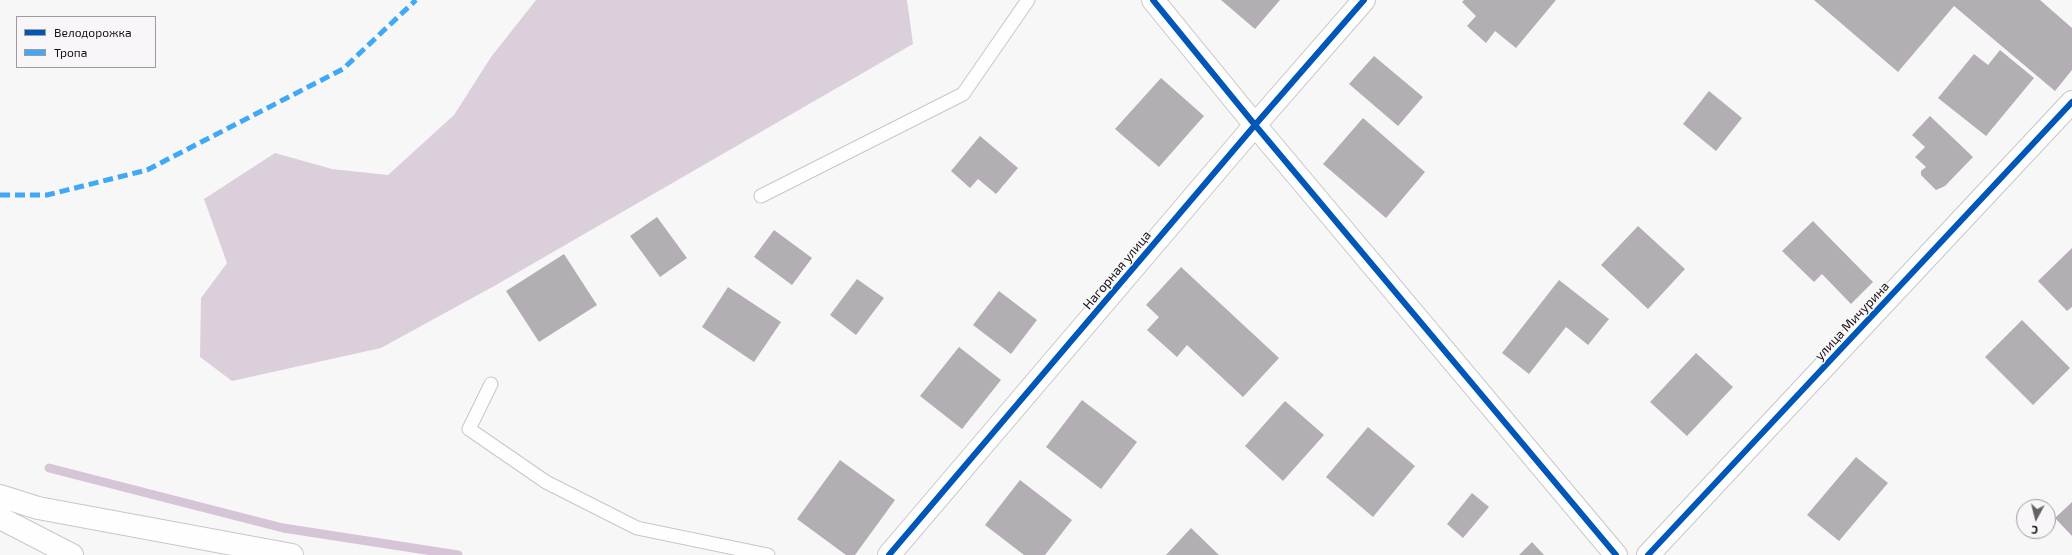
<!DOCTYPE html>
<meta charset="utf-8">
<style>
body{margin:0}
#map{position:relative;width:2072px;height:555px;overflow:hidden;background:#f8f7f8;font-family:"Exo 2",sans-serif}
canvas{display:block}
.legend{position:absolute;left:16px;top:16px;width:140px;height:52px;box-sizing:border-box;background:#f9f6f9;border:1px solid #9e9c9e;margin:0;padding:5px 7px;list-style:none;font-size:12px;color:#151415}
.legend li{display:flex;align-items:center;gap:8px;height:20px}
.legend b{width:20px;border:1px solid #9e9c9e}
.north{position:absolute;left:2016px;top:499px;width:40px;height:40px;box-sizing:border-box;background:#f9f6f9;border:1px solid #9e9c9e;border-radius:50%;rotate:187deg;font-size:11px;font-weight:700;line-height:16px;text-align:center;color:#151415}
.north::after{content:'';display:block;margin:auto;width:14px;height:18px;background:#646364;clip-path:polygon(50% 0,100% 100%,50% 72%,0 100%)}
</style>
<div id="map">
<canvas width="2072" height="555"></canvas>
<ul class="legend">
<li><b style="height:5px;background:#0057b8"></b>Велодорожка</li>
<li><b style="height:5px;background:#3fa9f5"></b>Тропа</li>
</ul>
<div class="north">С</div>
</div>
<script>
const context = document.querySelector('canvas').getContext('2d');
context.lineJoin = 'round';
function paint(path, color) {
  context.fillStyle = color;
  context.fill(path, 'evenodd');
}
function toPath(rows) {
  const path = new Path2D();
  for (const r of rows) {
    path.moveTo(r[0], r[1]);
    for (let i = 2; i < r.length; i += 2) path.lineTo(r[i], r[i + 1]);
  }
  return path;
}
function stroke(path, color, width, dash) {
  context.strokeStyle = color;
  context.lineWidth = width;
  context.lineCap = dash ? 'butt' : 'round';
  context.setLineDash(dash || []);
  context.stroke(path);
}
function write(font, color, halo, rows, align = 'center') {
  context.font = font + ' "Exo 2",sans-serif';
  context.lineWidth = 3;
  context.setLineDash([]);
  context.textBaseline = 'middle';
  context.strokeStyle = halo;
  context.fillStyle = color;
  for (const [text, x, y, turn = 0] of rows) {
    context.save();
    context.translate(x, y);
    context.rotate((+turn || 0) * Math.PI / 180);
    context.textAlign = isNaN(turn) ? turn : align;
    if (halo) context.strokeText(text, 0, 0);
    context.fillText(text, 0, 0);
    context.restore();
  }
}
const forest = toPath([
 [536,0,907,0,913,44,496,285,381,348,232,381,200,357,201,298,227,263,204,199,275,153,332,169,388,175,454,115,491,57]
]);
const stream = toPath([
 [49,468,283,528,458,555]
]);
const building = toPath([
 [1221,0,1280,0,1255,29],
 [1464,0,1556,0,1516,48,1495,31,1486,43,1467,26,1476,16,1462,2],
 [1814,0,2040,0,2072,28,2072,70,2055,91,1954,6,1898,72],
 [2000,50,2034,78,1986,136,1938,98,1974,54,1988,65],
 [1374,56,1423,97,1398,126,1349,84],
 [1161,78,1204,116,1159,167,1115,129],
 [1709,91,1742,118,1716,151,1683,124],
 [1930,116,1973,157,1945,186,1936,190,1921,175,1921,171,1926,167,1915,157,1925,147,1912,135],
 [1363,118,1425,172,1386,218,1323,164],
 [980,136,1018,168,996,194,978,179,970,188,951,171],
 [657,217,687,258,660,277,630,236],
 [1813,221,1873,282,1851,304,1822,274,1814,282,1782,251],
 [1638,226,1685,269,1648,309,1601,265],
 [774,230,812,258,792,285,754,257],
 [2072,248,2072,307,2067,311,2038,281],
 [564,254,597,305,539,342,506,291],
 [1181,267,1279,358,1243,397,1187,345,1177,357,1147,330,1159,317,1146,305],
 [857,279,884,298,856,335,830,315],
 [1559,280,1609,319,1588,345,1566,327,1529,374,1502,353],
 [728,287,781,322,754,362,702,327],
 [999,291,1037,320,1011,354,973,325],
 [2022,320,2070,368,2033,405,1985,357],
 [959,347,1001,380,962,429,920,396],
 [1696,353,1733,387,1687,436,1650,402],
 [1082,400,1137,442,1101,489,1046,447],
 [1285,401,1324,435,1283,481,1245,446],
 [1368,427,1415,466,1373,517,1326,477],
 [1856,457,1888,483,1839,541,1807,515],
 [840,460,895,500,855,555,846,555,797,519],
 [1020,480,1072,520,1045,555,1024,555,985,525],
 [1472,493,1489,507,1463,538,1447,524],
 [2072,502,2072,536,2055,518],
 [1191,528,1219,555,1166,555],
 [1532,542,1544,555,1519,555]
]);
const service = toPath([
 [761,196,963,94,1028,0],
 [491,384,469,429,546,482,637,528,768,555]
]);
const minor = toPath([
 [1153,0,1255,125,1616,555],
 [889,555,1255,125,1364,0],
 [1648,555,2072,102]
]);
const primary = toPath([
 [0,496,38,508,292,555]
]);
const trunk = toPath([
 [0,518,72,555]
]);
const quiet = toPath([
 [0,195,47,195,147,170,343,69,416,0]
]);
const cycleway = toPath([
 [1153,0,1255,125,1616,555],
 [889,555,1255,125,1364,0],
 [1648,555,2072,102]
]);
const streetNames = [
 ["Нагорная улица",1117,270,-50],
 ["улица Мичурина",1852,321,-47]
];
paint(forest, '#dccfdc');
stroke(stream, '#d6c5d6', 9);
paint(building, '#b3aeb3');
stroke(service, '#c8c7c8', 15);
stroke(minor, '#c8c7c8', 24);
stroke(primary, '#c8c7c8', 24);
stroke(trunk, '#c8c7c8', 24);
stroke(service, '#fefefe', 13);
stroke(minor, '#fefefe', 22);
stroke(primary, '#fefefe', 22);
stroke(trunk, '#fefefe', 22);
stroke(quiet, '#3fa9f5', 5, [10, 5]);
stroke(cycleway, '#0057b8', 6);
write('13px', '#151415', '#f9f6f9', streetNames);
</script>
